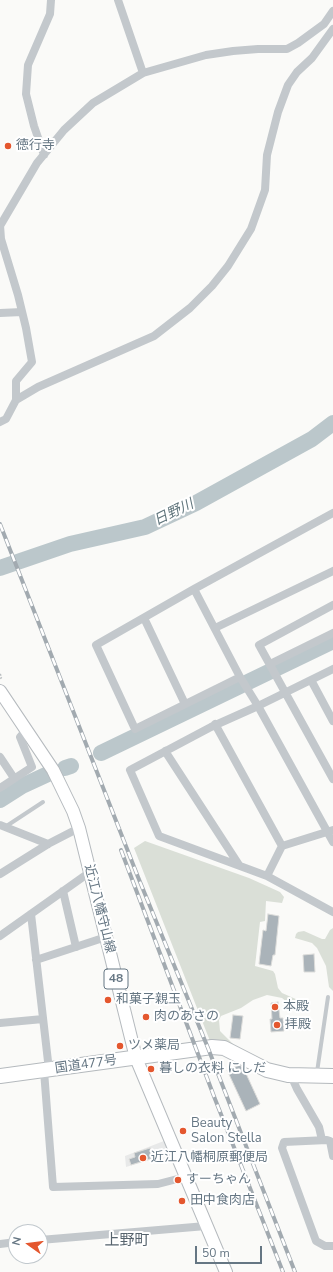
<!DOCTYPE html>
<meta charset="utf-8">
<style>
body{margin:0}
#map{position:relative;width:333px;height:1272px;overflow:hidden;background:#fafaf8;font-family:"Nunito Sans",sans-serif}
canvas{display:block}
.north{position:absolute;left:8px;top:1224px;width:40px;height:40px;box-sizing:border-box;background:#fff;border:1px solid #c1c8cd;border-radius:50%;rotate:284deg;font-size:11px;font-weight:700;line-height:16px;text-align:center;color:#657683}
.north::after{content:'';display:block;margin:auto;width:14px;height:18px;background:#e4572e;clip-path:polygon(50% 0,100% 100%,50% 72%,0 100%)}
.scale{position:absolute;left:195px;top:1246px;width:67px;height:18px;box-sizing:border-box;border:2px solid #657683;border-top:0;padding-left:5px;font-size:12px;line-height:14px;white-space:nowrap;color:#657683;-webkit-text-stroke:3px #fff;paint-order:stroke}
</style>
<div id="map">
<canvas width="333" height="1272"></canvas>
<div class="north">N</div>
<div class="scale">50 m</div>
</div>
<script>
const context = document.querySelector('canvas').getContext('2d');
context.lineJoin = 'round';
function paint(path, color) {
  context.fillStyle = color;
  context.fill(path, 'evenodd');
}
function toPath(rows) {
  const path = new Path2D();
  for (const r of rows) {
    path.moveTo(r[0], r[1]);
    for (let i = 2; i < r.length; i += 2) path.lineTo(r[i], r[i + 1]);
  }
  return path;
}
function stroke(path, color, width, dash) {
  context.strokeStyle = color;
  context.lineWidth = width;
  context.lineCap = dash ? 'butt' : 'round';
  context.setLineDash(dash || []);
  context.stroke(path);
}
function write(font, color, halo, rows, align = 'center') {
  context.font = font + ' "Nunito Sans","Noto Sans JP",sans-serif';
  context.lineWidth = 4;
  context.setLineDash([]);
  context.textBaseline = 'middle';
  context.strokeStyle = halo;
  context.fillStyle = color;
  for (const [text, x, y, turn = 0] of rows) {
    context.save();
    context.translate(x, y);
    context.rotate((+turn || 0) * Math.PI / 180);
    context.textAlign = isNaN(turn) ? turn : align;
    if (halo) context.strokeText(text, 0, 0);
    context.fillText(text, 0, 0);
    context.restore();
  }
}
const built = toPath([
 [164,1141,170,1154,126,1167,125,1156]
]);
const green = toPath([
 [145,841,249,878,280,892,284,897,282,903,266,901,265,921,260,922,255,966,273,971,275,974,278,988,282,993,298,1000,296,1003,292,1004,287,1002,282,998,267,995,253,1000,241,1008,221,1016,219,1020,220,1031,233,1044,230,1047,210,1041,134,848],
 [333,928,333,991,329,987,326,966,317,948,312,943,295,938,296,934,298,932,304,931,322,939,325,939,330,930]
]);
const river = toPath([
 [0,568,70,544,145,527,196,503,312,439,333,423],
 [101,753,333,641],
 [65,768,71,766],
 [0,800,22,786,48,774]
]);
const building = toPath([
 [268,914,279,916,275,955,273,955,271,966,259,964,263,930,266,931,268,914],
 [314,954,315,972,304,972,303,955,314,954],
 [278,1002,280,1018,283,1018,284,1031,271,1032,270,1019,272,1019,271,1003,278,1002],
 [233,1015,243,1016,240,1039,230,1038,233,1015],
 [239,1065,243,1067,260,1104,246,1111,227,1070,239,1065],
 [150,1148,153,1158,131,1165,129,1159,135,1157,134,1153,150,1148]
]);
const path = toPath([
 [0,674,2,677,0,679]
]);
const lane = toPath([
 [5,827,43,802],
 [317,1072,328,997]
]);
const street = toPath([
 [118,0,143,73],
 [44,155,34,126,26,94,28,65,50,14,51,0],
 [0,225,1,239,18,295,26,328,32,362,16,381,16,400,6,419,0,422],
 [0,226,37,163,64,130,93,103,143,73,206,55,233,51,258,49,287,49,298,43,324,24,333,11],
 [0,313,22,312],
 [16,400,38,387,154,336,190,308,212,286,228,266,251,229,265,190,267,155,278,112,288,85,297,72,312,58,333,29],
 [194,589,240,677,258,706,333,842],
 [333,605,259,645,333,779],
 [144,618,185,704],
 [215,628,333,571],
 [270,664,333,633],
 [333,669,258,706,211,727,130,770,159,836,267,876,333,912],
 [240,677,135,729,96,645,194,589,333,513],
 [311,680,333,721],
 [215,724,282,846],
 [165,751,239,865],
 [0,757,14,778],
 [0,788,32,767,20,737,26,730],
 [0,825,48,844],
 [0,874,48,844,79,828],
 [267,876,282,846,333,830],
 [63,891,76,947],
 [31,914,49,1070],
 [0,936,90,872],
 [36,960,106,937],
 [0,1023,43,1019],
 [44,1071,53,1187,158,1184,185,1177],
 [292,1075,293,1080,297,1089,319,1127,322,1140],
 [333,1156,330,1141,327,1140,284,1142,282,1148,316,1241,325,1246,333,1246],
 [40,1240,206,1226],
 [0,1244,16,1242]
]);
const primary = toPath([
 [0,691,53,770,73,811,79,828,136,1058,226,1272]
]);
const highway = toPath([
 [0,1076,212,1047,224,1048,267,1070,288,1075,333,1076]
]);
const rail = toPath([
 [0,524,138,877,208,1048,295,1272],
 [121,850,215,1099,283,1272]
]);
const markers = [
 [8,146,4,"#e4572e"],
 [108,1000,4,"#e4572e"],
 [275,1007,4,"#e4572e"],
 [146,1017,4,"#e4572e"],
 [277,1025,4,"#e4572e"],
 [120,1046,4,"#e4572e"],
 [151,1069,4,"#e4572e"],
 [183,1131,4,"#e4572e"],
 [143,1158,4,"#e4572e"],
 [178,1180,4,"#e4572e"],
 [182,1201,4,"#e4572e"]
];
const shields = [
 [116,979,24]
];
const shieldNames = [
 ["48",116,979]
];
const poiNames = [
 ["徳行寺",16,146],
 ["和菓子親玉",116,1000],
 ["本殿",283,1007],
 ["肉のあさの",154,1017],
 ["拝殿",285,1025],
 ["ツメ薬局",128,1046],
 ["暮しの衣料 にしだ",159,1069],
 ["Beauty",191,1124],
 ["Salon Stella",191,1139],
 ["近江八幡桐原郵便局",151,1158],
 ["すーちゃん",186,1180],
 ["田中食肉店",190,1201]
];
const streetNames = [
 ["近江八幡守山線",99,909,76],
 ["国道477号",86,1065,-8]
];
const waterNames = [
 ["日野川",174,513,-26]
];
const quarterNames = [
 ["上野町",127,1241]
];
paint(built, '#e8e9e9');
paint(green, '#dadfd7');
stroke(river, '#bbc7cb', 16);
paint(building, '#aab3b9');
stroke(building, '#dcdcda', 1);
stroke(primary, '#b5babe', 14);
stroke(highway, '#b4b9bd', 16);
stroke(path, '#bbbfc2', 1.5, [2, 2]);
stroke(lane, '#c3c8cc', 4);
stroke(street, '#c3c8cc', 8);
stroke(primary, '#fff', 12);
stroke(highway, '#fff', 14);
stroke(rail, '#a2aab0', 4);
stroke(rail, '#fff', 2.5, [8]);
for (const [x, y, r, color] of markers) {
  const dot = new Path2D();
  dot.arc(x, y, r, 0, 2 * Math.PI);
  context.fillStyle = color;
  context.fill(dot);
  stroke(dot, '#fff', 1.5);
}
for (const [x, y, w] of shields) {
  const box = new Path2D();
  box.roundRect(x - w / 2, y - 10, w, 20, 3);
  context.fillStyle = '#fff';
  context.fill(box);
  stroke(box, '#657683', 1);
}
write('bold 12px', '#657683', null, shieldNames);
write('13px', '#657683', '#fff', poiNames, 'left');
write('13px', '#657683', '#fff', streetNames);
write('italic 14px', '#60757c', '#fff', waterNames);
write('15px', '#57646e', '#fff', quarterNames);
</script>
